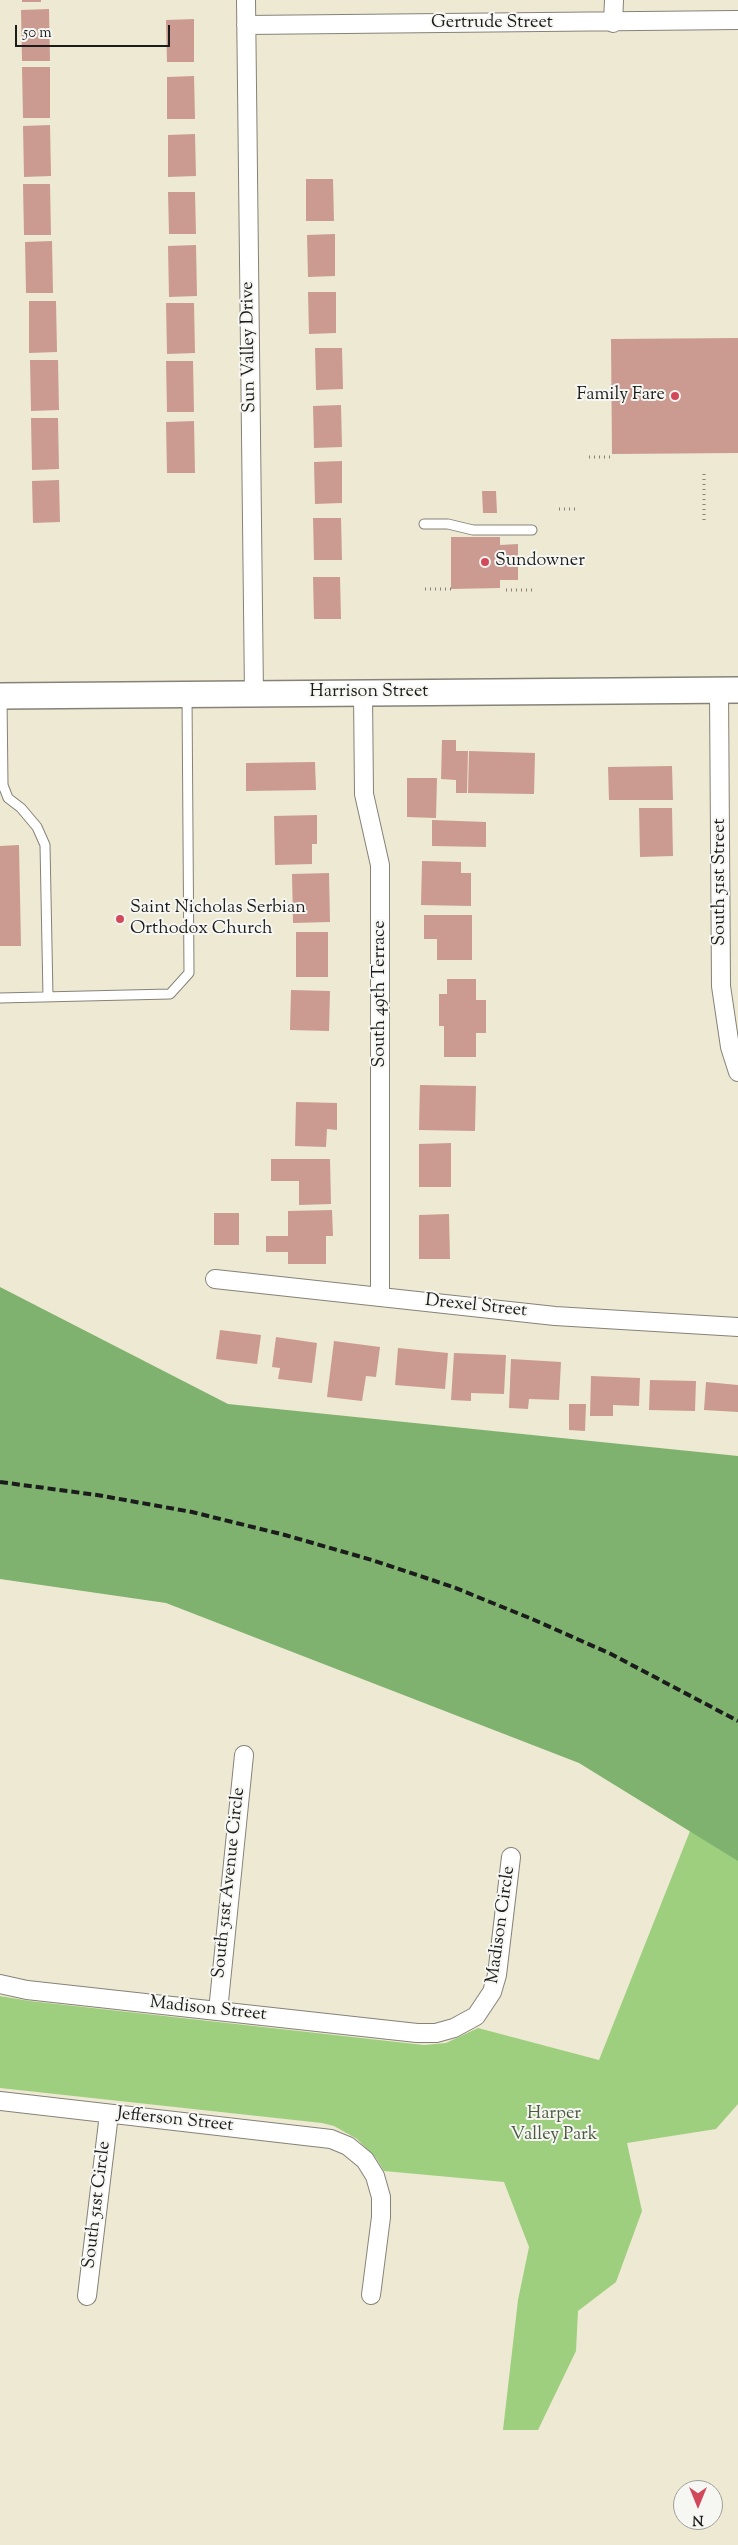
<!DOCTYPE html>
<style>
body{margin:0}
#map{position:relative;width:738px;height:2545px;overflow:hidden;background:#eee9d3;font-family:"Sorts Mill Goudy",serif}
canvas{display:block}
.north{position:absolute;left:673px;top:2480px;width:50px;height:50px;box-sizing:border-box;background:#f6f6f2;border:1px solid #9f9f9c;border-radius:50%;rotate:180deg;font-size:14px;font-weight:700;line-height:20px;text-align:center;color:#1c1c1c}
.north::after{content:'';display:block;margin:auto;width:18px;height:22px;background:#d1495b;clip-path:polygon(50% 0,100% 100%,50% 72%,0 100%)}
.scale{position:absolute;left:15px;top:25px;width:155px;height:22px;box-sizing:border-box;border:2px solid #1c1c1c;border-top:0;padding-left:6px;font-size:15px;line-height:18px;white-space:nowrap;color:#1c1c1c;-webkit-text-stroke:4px #f6f6f2;paint-order:stroke}
</style>
<div id="map">
<canvas width="738" height="2545"></canvas>
<div class="north">N</div>
<div class="scale">50 m</div>
</div>
<script>
const context = document.querySelector('canvas').getContext('2d');
context.lineJoin = 'round';
function paint(path, color) {
  context.fillStyle = color;
  context.fill(path, 'evenodd');
}
function toPath(rows) {
  const path = new Path2D();
  for (const r of rows) {
    path.moveTo(r[0], r[1]);
    for (let i = 2; i < r.length; i += 2) path.lineTo(r[i], r[i + 1]);
  }
  return path;
}
function stroke(path, color, width, dash) {
  context.strokeStyle = color;
  context.lineWidth = width;
  context.lineCap = dash ? 'butt' : 'round';
  context.setLineDash(dash || []);
  context.stroke(path);
}
function write(font, color, halo, rows, align = 'center') {
  context.font = font + ' "Sorts Mill Goudy",serif';
  context.lineWidth = 4;
  context.setLineDash([]);
  context.textBaseline = 'middle';
  context.strokeStyle = halo;
  context.fillStyle = color;
  for (const [text, x, y, turn = 0] of rows) {
    context.save();
    context.translate(x, y);
    context.rotate((+turn || 0) * Math.PI / 180);
    context.textAlign = isNaN(turn) ? turn : align;
    if (halo) context.strokeText(text, 0, 0);
    context.fillText(text, 0, 0);
    context.restore();
  }
}
const green = toPath([
 [698,1811,738,1834,738,2104,716,2129,627,2143,642,2211,616,2282,578,2311,576,2351,538,2430,503,2430,518,2300,529,2247,504,2182,384,2171,376,2158,357,2139,334,2126,322,2123,0,2088,0,1996,30,2001,424,2045,446,2043,478,2028,599,2060]
]);
const forest = toPath([
 [0,1287,228,1404,738,1456,738,1861,579,1763,166,1603,0,1579]
]);
const building = toPath([
 [22,0,41,0,41,2,22,2],
 [49,9,50,61,22,61,21,10],
 [194,19,194,62,167,62,166,20],
 [22,67,50,67,50,118,23,118],
 [194,76,195,119,167,119,167,77],
 [50,125,51,176,24,177,23,126],
 [195,134,196,176,168,177,168,135],
 [306,179,333,179,334,221,306,221],
 [23,184,50,184,51,235,24,235],
 [168,192,195,192,196,234,169,234],
 [335,234,335,276,308,277,307,235],
 [52,241,53,293,26,293,25,242],
 [196,245,197,296,169,297,168,246],
 [308,292,336,292,336,333,309,334],
 [29,301,56,301,57,352,29,353],
 [166,303,194,303,195,353,167,354],
 [738,338,738,453,612,454,611,339],
 [315,348,342,348,343,389,316,390],
 [30,360,58,360,59,410,31,411],
 [166,361,193,361,194,412,167,412],
 [341,405,342,447,314,448,313,406],
 [31,418,58,418,59,469,32,470],
 [194,421,195,473,167,473,166,422],
 [342,461,342,503,315,504,314,462],
 [59,480,60,522,33,523,32,481],
 [482,491,496,491,497,513,483,513],
 [313,518,341,518,342,560,314,560],
 [451,537,500,537,500,545,518,544,518,580,500,580,500,588,451,589],
 [313,577,340,577,341,619,314,619],
 [442,740,456,740,456,751,468,751,467,793,456,793,456,780,441,779],
 [469,751,535,753,534,794,468,793],
 [315,762,316,790,246,791,246,763],
 [672,766,673,800,609,800,608,767],
 [407,778,437,778,436,818,407,817],
 [639,808,672,808,673,856,640,857],
 [317,815,317,844,312,844,312,864,275,865,274,816],
 [432,820,486,822,486,847,432,846],
 [19,845,21,946,0,946,0,846],
 [422,861,461,862,461,873,471,873,471,906,421,905],
 [329,873,330,922,293,923,292,874],
 [424,915,472,915,472,960,437,960,437,939,424,939],
 [296,932,328,932,328,977,296,977],
 [447,979,476,979,476,1000,486,1000,486,1033,476,1033,476,1057,444,1057,444,1026,439,1026,439,994,447,994],
 [291,990,330,991,329,1031,290,1030],
 [420,1085,476,1086,475,1131,419,1130],
 [296,1102,337,1103,337,1130,327,1129,326,1147,295,1146],
 [451,1143,451,1187,419,1187,419,1144],
 [271,1159,330,1159,331,1204,299,1205,299,1181,271,1181],
 [332,1210,333,1236,326,1236,326,1264,288,1264,288,1252,266,1252,266,1236,288,1236,288,1211],
 [214,1213,239,1213,239,1245,214,1245],
 [449,1214,450,1259,419,1259,419,1215],
 [220,1330,261,1335,257,1364,216,1359],
 [276,1337,317,1343,312,1383,278,1379,280,1368,272,1367],
 [334,1341,380,1347,376,1377,366,1376,362,1401,327,1397],
 [398,1348,448,1353,445,1389,395,1385],
 [454,1353,506,1355,504,1394,471,1393,471,1401,451,1400],
 [511,1359,561,1362,559,1400,529,1399,528,1409,509,1408],
 [591,1376,640,1378,639,1406,613,1405,613,1416,590,1416],
 [650,1380,696,1381,695,1411,649,1410],
 [706,1382,738,1385,738,1412,704,1410],
 [569,1404,586,1404,585,1431,569,1430]
]);
const path = toPath([
 [589,457,614,457],
 [704,474,704,524],
 [559,509,577,509],
 [425,589,453,589],
 [506,590,533,590]
]);
const lane = toPath([
 [424,524,448,524,473,530,532,530],
 [2,697,3,785,8,798,21,808,37,827,45,845,48,997],
 [0,998,170,994,189,973,187,695]
]);
const street = toPath([
 [246,0,254,694],
 [613,23,614,0],
 [246,25,738,20],
 [719,691,721,986,730,1047,738,1072],
 [363,693,364,794,380,865,380,1297],
 [215,1279,555,1316,738,1327],
 [0,1984,27,1990,417,2033,436,2033,454,2028,476,2016,492,1992,497,1975,511,1857],
 [218,2011,244,1755],
 [0,2101,331,2139,348,2146,365,2160,375,2176,381,2197,381,2217,371,2295],
 [87,2296,109,2114]
]);
const secondary = toPath([
 [0,696,738,690]
]);
const rail = toPath([
 [0,1482,97,1495,192,1512,285,1535,372,1560,453,1587,532,1619,611,1654,738,1721]
]);
const markers = [
 [675,396,5,"#d1495b"],
 [485,562,5,"#d1495b"],
 [120,919,5,"#d1495b"]
];
const streetNames = [
 ["Gertrude Street",492,24],
 ["Sun Valley Drive",250,347,-91],
 ["Harrison Street",369,693],
 ["South 51st Street",721,882,-90],
 ["South 49th Terrace",381,994,-90],
 ["Drexel Street",476,1307,6],
 ["South 51st Avenue Circle",230,1883,-84],
 ["Madison Circle",502,1925,-82],
 ["Madison Street",208,2010,6],
 ["Jefferson Street",175,2121,6],
 ["South 51st Circle",98,2205,-83]
];
const poiNames = [
 ["Family Fare",665,396,"right"],
 ["Sundowner",495,562],
 ["Saint Nicholas Serbian",130,909],
 ["Orthodox Church",130,930]
];
const parkNames = [
 ["Harper",554,2115],
 ["Valley Park",554,2136]
];
paint(green, '#9ecf7f');
paint(forest, '#7eb26e');
paint(building, '#cb9b91');
stroke(lane, '#858278', 11);
stroke(street, '#858278', 20);
stroke(secondary, '#858278', 28);
stroke(path, '#858278', 3, [1, 4]);
stroke(lane, '#fff', 9);
stroke(street, '#fff', 18);
stroke(secondary, '#fff', 25);
stroke(rail, '#1c1c1c', 4, [8, 4]);
for (const [x, y, r, color] of markers) {
  const dot = new Path2D();
  dot.arc(x, y, r, 0, 2 * Math.PI);
  context.fillStyle = color;
  context.fill(dot);
  stroke(dot, '#f6f6f2', 2);
}
write('18px', '#1c1c1c', '#f6f6f2', streetNames);
write('18px', '#1c1c1c', '#f6f6f2', poiNames, 'left');
write('18px', '#4a5b3f', '#f6f6f2', parkNames);
</script>
